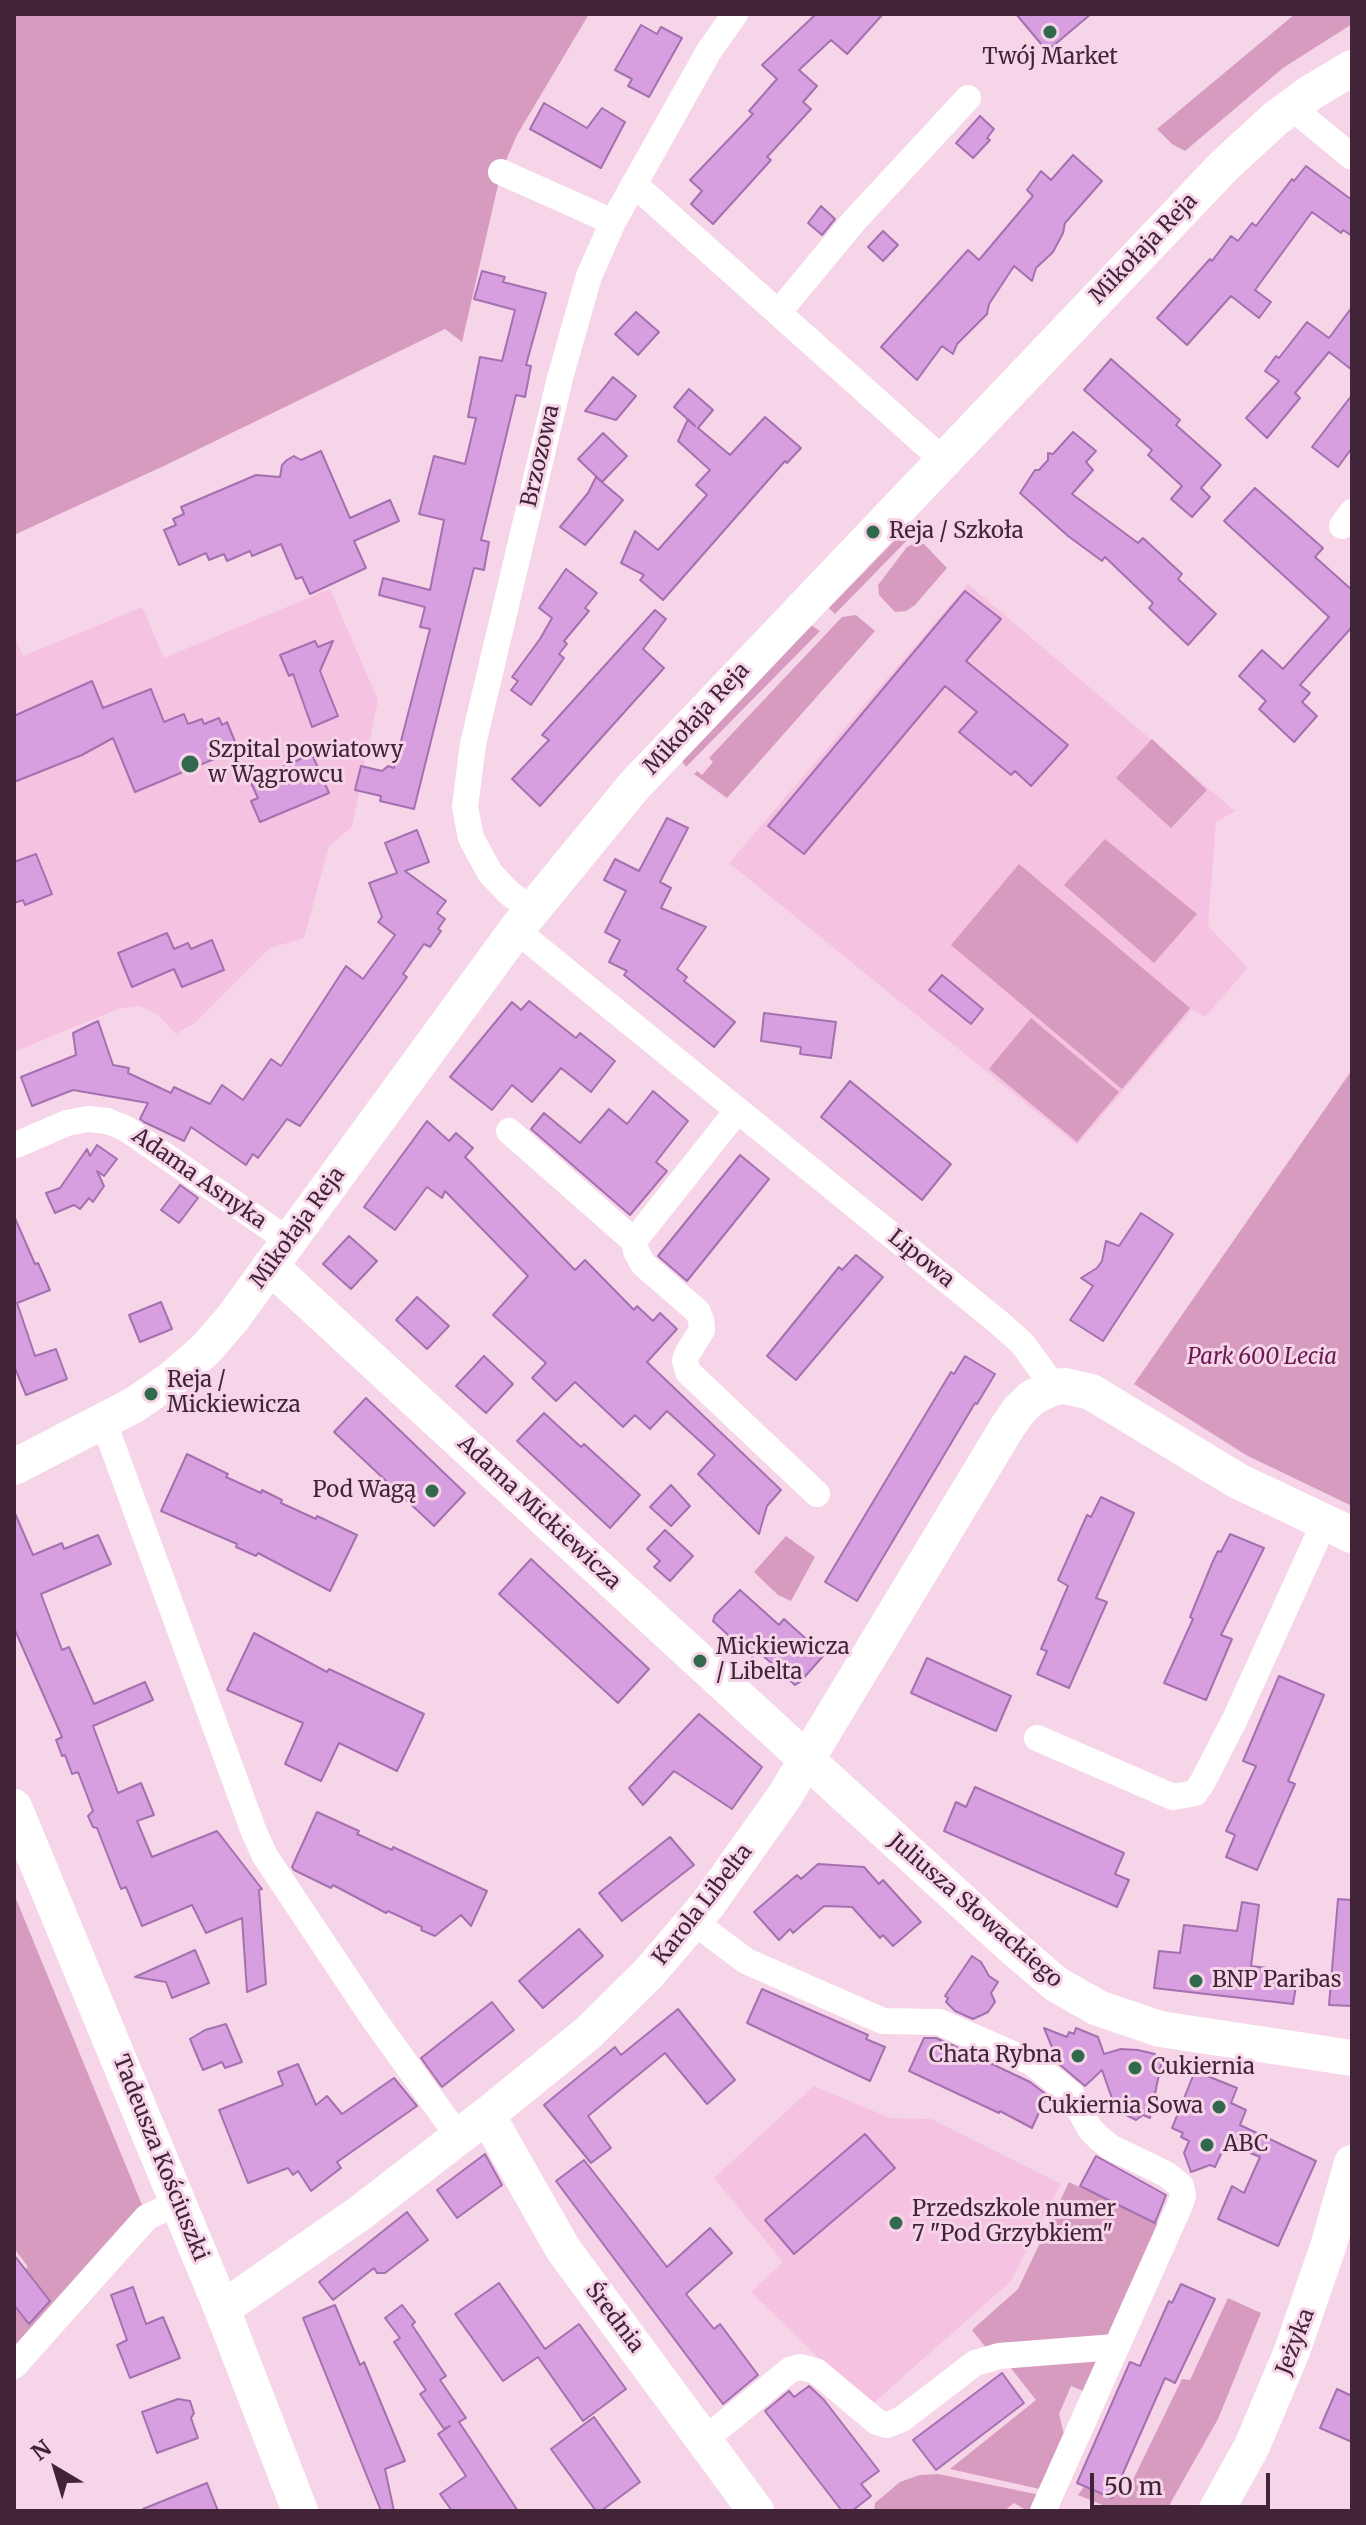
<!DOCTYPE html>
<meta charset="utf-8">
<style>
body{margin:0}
#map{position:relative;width:1366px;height:2525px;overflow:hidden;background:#f6d5e9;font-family:Merriweather,serif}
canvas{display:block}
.frame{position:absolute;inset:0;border:16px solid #422438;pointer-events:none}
.north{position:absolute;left:16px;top:2429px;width:80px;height:80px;-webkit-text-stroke:6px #f6d5e9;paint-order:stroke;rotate:322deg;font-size:22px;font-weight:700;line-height:32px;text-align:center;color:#422438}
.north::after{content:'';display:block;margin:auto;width:28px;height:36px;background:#422438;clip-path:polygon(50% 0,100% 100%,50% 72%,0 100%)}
.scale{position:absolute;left:1090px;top:2473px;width:180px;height:36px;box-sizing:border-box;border:4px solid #422438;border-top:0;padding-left:10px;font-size:24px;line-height:28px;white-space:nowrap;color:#422438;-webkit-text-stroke:6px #f6d5e9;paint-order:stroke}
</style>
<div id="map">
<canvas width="1366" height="2525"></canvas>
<div class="frame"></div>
<div class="north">N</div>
<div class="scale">50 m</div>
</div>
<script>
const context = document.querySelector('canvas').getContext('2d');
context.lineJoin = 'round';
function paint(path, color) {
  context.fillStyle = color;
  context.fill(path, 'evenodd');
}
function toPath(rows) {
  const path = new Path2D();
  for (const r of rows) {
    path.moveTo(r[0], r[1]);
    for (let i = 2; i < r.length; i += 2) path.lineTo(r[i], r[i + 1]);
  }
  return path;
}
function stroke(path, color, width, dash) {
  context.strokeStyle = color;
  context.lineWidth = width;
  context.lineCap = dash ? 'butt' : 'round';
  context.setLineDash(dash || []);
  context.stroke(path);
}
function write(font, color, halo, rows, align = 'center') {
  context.font = font + ' Merriweather,serif';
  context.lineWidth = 6;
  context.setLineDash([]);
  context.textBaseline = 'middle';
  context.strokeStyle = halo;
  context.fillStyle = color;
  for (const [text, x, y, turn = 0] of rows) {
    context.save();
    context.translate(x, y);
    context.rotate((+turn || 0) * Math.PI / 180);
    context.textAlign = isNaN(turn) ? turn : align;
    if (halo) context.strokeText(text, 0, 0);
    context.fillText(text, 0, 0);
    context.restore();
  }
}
const built = toPath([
 [968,584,1235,811,1216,822,1208,926,1248,968,1205,1017,1192,1010,1077,1145,729,863],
 [330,589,378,700,352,827,329,846,304,938,270,948,196,1022,176,1034,157,1014,139,1006,118,1009,14,1052,14,635,23,656,142,607,164,658],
 [814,2086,890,2118,931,2119,1061,2184,1011,2281,869,2407,751,2292,783,2262,714,2178]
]);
const green = toPath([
 [14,14,589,14,517,135,501,172,462,342,445,329,168,464,14,535],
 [1295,14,1352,14,1352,24,1283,68,1185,151,1172,144,1157,129],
 [909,526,918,529,835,614,829,608],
 [915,543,924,544,947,568,915,605,906,611,895,612,879,595,878,585,907,547],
 [856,615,875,631,727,798,694,774,697,771,702,775,713,762,709,758,842,617],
 [811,625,820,631,686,767,682,761],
 [1152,739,1207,790,1171,828,1116,778],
 [1105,839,1197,914,1154,963,1064,885],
 [1019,864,1190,1008,1122,1089,951,945],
 [1031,1018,1119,1092,1077,1142,989,1069],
 [1352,1070,1352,1506,1246,1455,1134,1384],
 [786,1536,815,1557,791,1601,778,1595,754,1572],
 [14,1894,147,2217,14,2349,14,2278,28,2267,14,2248],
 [1069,2182,1169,2229,1095,2396,1071,2386,1059,2414,1069,2455,1053,2492,950,2469,1036,2400,1010,2367,993,2357,972,2330,1018,2289],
 [1228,2298,1261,2313,1218,2419,1166,2511,1117,2511,1078,2495,1090,2478,1126,2494,1182,2379,1190,2380],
 [938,2474,1050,2497,1043,2511,1028,2511,1014,2503,1004,2511,874,2511,875,2503,900,2482,920,2475]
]);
const building = toPath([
 [816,14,883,14,847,54,831,40,799,70,817,86,803,102,811,109,767,157,771,160,713,224,691,204,702,191,690,180,753,114,749,111,777,79,762,65,816,14],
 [1016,14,1091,14,1047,51,1016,14],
 [641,25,657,34,661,27,682,38,649,97,628,86,632,79,615,70,641,25],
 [544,103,587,128,602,108,625,122,601,168,530,129,544,103],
 [980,116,994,129,987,138,990,140,973,158,956,143,980,116],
 [1073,155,1102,181,1065,223,1063,233,1053,252,1036,268,1032,281,1014,266,989,304,987,314,957,344,953,354,942,346,917,380,881,347,968,250,979,260,1033,196,1027,190,1041,171,1051,180,1073,155],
 [1306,166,1352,200,1352,236,1343,230,1341,233,1312,212,1255,290,1271,302,1259,318,1231,296,1187,345,1157,318,1210,259,1212,261,1231,236,1238,241,1252,223,1256,226,1292,179,1294,181,1306,166],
 [821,206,835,219,822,235,808,223,821,206],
 [883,231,898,245,883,261,868,247,883,231],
 [482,271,505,277,503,282,546,293,526,365,531,366,525,397,516,395,481,540,489,542,484,570,474,568,414,809,380,801,381,796,355,790,361,766,382,771,388,766,394,768,430,629,420,627,425,607,379,595,383,578,430,590,444,520,419,514,434,456,465,464,476,418,468,417,480,357,502,361,515,310,474,299,482,271],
 [1352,307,1352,370,1329,352,1295,393,1300,398,1267,438,1246,418,1279,381,1265,371,1276,356,1279,358,1307,322,1329,338,1352,307],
 [636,312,659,332,638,355,615,334,636,312],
 [1111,359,1180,420,1176,425,1221,465,1201,488,1210,497,1192,517,1171,499,1182,486,1148,455,1152,450,1084,390,1111,359],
 [613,377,636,396,616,420,585,411,613,377],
 [689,389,713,410,698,428,730,455,765,417,801,448,787,463,785,461,663,600,640,580,644,575,621,563,635,531,658,550,707,495,696,485,710,470,678,441,688,419,695,426,674,407,689,389],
 [1352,395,1352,448,1338,467,1312,447,1352,395],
 [1073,432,1096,451,1086,462,1093,470,1072,494,1138,543,1143,538,1182,574,1178,579,1216,614,1188,645,1149,608,1153,603,1105,557,1102,561,1068,536,1020,493,1035,470,1039,470,1048,460,1048,453,1053,454,1073,432],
 [603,433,627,456,602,482,578,459,603,433],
 [321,451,350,518,390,500,399,521,354,541,366,568,310,594,302,577,296,579,281,544,252,556,250,551,227,561,224,554,209,560,206,553,179,565,164,530,176,525,173,519,184,514,181,507,256,475,280,477,282,465,287,460,294,456,301,460,321,451],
 [596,477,623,500,585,545,560,527,588,493,596,477],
 [1255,488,1323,548,1315,557,1352,590,1352,627,1300,685,1310,693,1302,702,1317,716,1294,742,1259,709,1266,701,1239,676,1262,650,1283,669,1329,617,1224,521,1255,488],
 [566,569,597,593,585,608,589,611,564,641,567,644,559,654,564,658,531,705,511,690,518,681,512,677,540,639,552,618,539,608,566,569],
 [965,591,1001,619,966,661,1068,745,1031,786,1015,771,1011,775,959,732,977,712,945,686,804,854,768,826,965,591],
 [655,610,666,619,643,649,664,668,540,806,512,779,549,740,542,735,655,610],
 [315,641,318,647,333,641,320,671,338,716,312,727,293,674,289,676,280,655,315,641],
 [92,681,103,708,151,689,164,722,184,714,188,724,202,719,204,724,219,718,222,725,227,722,238,749,135,792,113,738,82,755,14,782,14,716,92,681],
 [312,754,329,793,260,822,251,801,258,798,250,781,312,754],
 [667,818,688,828,660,882,671,888,661,908,706,927,677,969,687,977,684,981,735,1022,714,1047,624,975,627,971,609,962,620,940,605,932,626,891,604,880,615,859,639,871,667,818],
 [417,830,429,862,405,871,446,901,437,913,445,919,438,929,441,931,430,947,424,944,403,974,407,977,300,1126,287,1119,258,1158,253,1154,246,1165,191,1127,184,1141,144,1122,140,1119,148,1103,73,1090,32,1106,21,1077,76,1055,73,1033,98,1021,113,1065,129,1068,128,1073,171,1093,174,1087,210,1104,222,1085,243,1100,271,1059,281,1066,346,966,363,979,395,935,378,922,382,917,369,883,397,873,385,843,417,830],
 [36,854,52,894,25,905,23,900,14,903,14,862,36,854],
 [167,933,174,949,188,943,191,949,212,940,224,970,182,987,174,969,132,987,118,953,167,933],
 [942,975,983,1009,971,1024,929,990,942,975],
 [529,1001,576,1038,580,1033,615,1061,591,1092,561,1068,532,1102,512,1085,492,1110,450,1077,512,1002,521,1010,529,1001],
 [764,1013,836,1022,831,1058,800,1054,801,1047,761,1041,764,1013],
 [850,1081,951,1164,922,1200,821,1117,850,1081],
 [653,1091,688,1121,656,1162,667,1171,630,1215,531,1129,544,1113,580,1143,609,1109,627,1124,653,1091],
 [427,1121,449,1141,456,1133,473,1148,465,1157,470,1162,575,1270,585,1260,634,1310,637,1306,653,1321,660,1313,677,1329,647,1362,781,1490,767,1506,759,1534,698,1474,715,1455,667,1411,650,1429,635,1415,623,1427,575,1382,556,1401,532,1378,546,1363,493,1315,528,1276,445,1191,442,1198,427,1187,395,1230,364,1207,427,1121],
 [97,1145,117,1159,104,1176,97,1171,104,1186,93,1202,89,1198,80,1209,74,1205,55,1213,46,1193,60,1188,87,1149,90,1156,97,1145],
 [740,1155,769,1179,687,1281,658,1256,740,1155],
 [180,1185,198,1198,179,1223,161,1210,180,1185],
 [1141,1213,1173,1234,1103,1341,1070,1320,1093,1286,1081,1278,1097,1268,1102,1261,1106,1241,1119,1246,1141,1213],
 [14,1216,35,1264,38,1263,50,1290,17,1303,35,1356,56,1349,67,1379,26,1395,14,1366,14,1216],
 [349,1236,377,1261,351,1289,323,1264,349,1236],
 [856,1255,883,1277,796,1380,767,1356,839,1267,842,1270,856,1255],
 [417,1297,449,1326,427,1349,396,1320,417,1297],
 [161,1302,172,1329,140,1342,129,1315,161,1302],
 [484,1356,513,1384,486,1413,456,1386,484,1356],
 [965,1356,995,1374,977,1404,975,1403,857,1601,825,1582,951,1372,954,1374,965,1356],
 [366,1398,465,1493,434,1526,334,1432,366,1398],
 [544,1413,581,1447,584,1444,640,1495,610,1528,517,1441,544,1413],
 [187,1454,228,1474,226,1477,261,1493,262,1490,282,1500,281,1503,316,1519,317,1516,357,1535,330,1591,258,1553,256,1556,236,1547,237,1544,161,1511,187,1454],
 [671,1485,690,1506,671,1526,650,1507,671,1485],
 [1101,1497,1134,1513,1096,1598,1107,1602,1069,1688,1037,1674,1047,1651,1041,1649,1068,1586,1058,1580,1087,1515,1091,1517,1101,1497],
 [14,1511,33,1555,62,1543,64,1549,98,1535,111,1564,41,1594,62,1650,69,1647,94,1704,145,1682,153,1700,93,1726,118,1793,141,1783,154,1815,137,1821,152,1857,217,1831,262,1889,259,1890,266,1984,247,1992,242,1918,206,1933,192,1905,142,1926,126,1887,121,1889,97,1828,93,1827,88,1816,93,1811,78,1772,72,1774,65,1755,62,1756,56,1740,62,1737,14,1628,14,1511],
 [665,1530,693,1556,670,1581,654,1567,660,1561,647,1549,665,1530],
 [1230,1534,1264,1548,1221,1635,1232,1639,1206,1700,1164,1683,1193,1619,1190,1617,1213,1561,1218,1551,1221,1552,1230,1534],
 [531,1559,649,1669,618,1703,499,1594,531,1559],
 [740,1590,779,1625,784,1619,824,1655,800,1682,795,1685,758,1651,752,1657,713,1621,715,1615,740,1590],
 [254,1633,327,1672,329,1669,424,1714,397,1771,339,1743,321,1781,285,1764,303,1723,227,1690,254,1633],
 [927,1658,1011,1696,996,1731,911,1693,927,1658],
 [1279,1676,1324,1695,1288,1781,1295,1784,1257,1870,1226,1857,1235,1835,1226,1831,1256,1766,1243,1761,1279,1676],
 [699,1714,762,1767,732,1809,674,1771,643,1805,629,1788,699,1714],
 [975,1787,1124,1853,1115,1874,1129,1880,1117,1907,944,1831,956,1802,966,1807,975,1787],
 [317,1812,359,1831,357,1834,392,1850,393,1847,487,1891,471,1926,461,1915,435,1936,421,1930,422,1927,388,1911,386,1913,333,1885,331,1888,294,1870,292,1867,317,1812],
 [670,1837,694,1865,622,1921,599,1893,670,1837],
 [818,1864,864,1867,879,1884,883,1880,921,1922,893,1946,883,1935,880,1938,852,1907,824,1906,793,1933,790,1929,779,1940,754,1912,797,1875,801,1879,818,1864],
 [1338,1899,1352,1900,1352,2006,1329,2005,1338,1899],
 [1242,1902,1259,1905,1251,1966,1276,1969,1274,1983,1296,1986,1293,2004,1154,1988,1159,1951,1180,1953,1184,1925,1237,1931,1242,1902],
 [579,1929,603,1956,543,2008,519,1981,579,1929],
 [195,1950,209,1983,172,1998,166,1982,135,1977,195,1950],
 [972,1956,981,1962,989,1976,998,1982,991,1993,995,2002,988,2012,973,2019,955,2011,946,2002,948,1998,945,1996,972,1956],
 [762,1989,868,2035,866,2039,885,2047,870,2081,747,2023,762,1989],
 [492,2002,514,2030,442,2087,421,2058,492,2002],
 [678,2009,735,2080,707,2104,665,2053,588,2116,611,2148,591,2163,544,2105,615,2047,621,2055,678,2009],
 [226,2024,242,2062,225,2068,222,2062,203,2070,190,2039,205,2030,226,2024],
 [1044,2028,1067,2037,1069,2032,1074,2034,1076,2028,1098,2037,1104,2054,1121,2049,1138,2050,1155,2054,1154,2057,1162,2060,1150,2118,1143,2115,1136,2120,1116,2110,1102,2070,1085,2086,1059,2064,1044,2028],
 [924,2038,936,2038,952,2045,1030,2082,1047,2095,1032,2128,1000,2111,999,2113,909,2071,924,2038],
 [298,2064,316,2105,327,2096,342,2114,394,2078,417,2106,337,2162,341,2168,311,2191,298,2171,293,2175,288,2168,248,2183,219,2110,283,2085,278,2072,298,2064],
 [1195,2071,1237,2088,1231,2103,1246,2110,1240,2125,1316,2161,1278,2246,1218,2219,1232,2186,1244,2193,1260,2157,1226,2143,1215,2167,1210,2165,1191,2172,1184,2153,1189,2141,1181,2137,1183,2133,1172,2128,1195,2071],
 [865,2134,895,2168,794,2254,765,2220,865,2134],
 [485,2154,502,2185,457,2218,437,2190,485,2154],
 [1096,2156,1166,2195,1155,2223,1080,2186,1096,2156],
 [584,2160,667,2267,710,2228,732,2253,686,2294,714,2329,720,2324,758,2375,723,2404,556,2181,584,2160],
 [407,2212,428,2240,385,2273,377,2273,374,2268,333,2300,319,2282,407,2212],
 [14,2255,50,2301,29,2324,14,2305,14,2255],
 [499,2283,545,2349,579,2324,626,2389,583,2421,538,2357,503,2381,455,2314,499,2283],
 [1181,2284,1215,2299,1175,2383,1165,2378,1112,2498,1077,2483,1130,2362,1140,2366,1169,2301,1172,2303,1181,2284],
 [133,2287,146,2324,163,2317,180,2358,130,2378,117,2345,127,2340,111,2295,133,2287],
 [335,2305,360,2365,364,2362,405,2461,385,2469,394,2511,381,2511,303,2318,335,2305],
 [402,2305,415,2322,412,2325,446,2376,440,2380,466,2418,459,2422,518,2511,452,2511,440,2494,466,2476,438,2434,450,2426,444,2429,420,2394,426,2390,394,2342,400,2338,385,2318,402,2305],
 [1002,2373,1024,2403,936,2470,913,2440,1002,2373],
 [809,2386,824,2400,879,2471,861,2484,871,2496,852,2511,842,2511,765,2411,789,2391,794,2397,809,2386],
 [1337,2389,1352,2396,1352,2442,1320,2428,1337,2389],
 [178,2399,190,2401,194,2413,191,2418,198,2438,157,2453,142,2412,178,2399],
 [594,2417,640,2482,601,2511,596,2511,551,2449,594,2417],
 [207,2483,218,2511,143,2511,143,2509,207,2483]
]);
const street = toPath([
 [1291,107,1352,157],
 [501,172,613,222],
 [634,184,943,460],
 [778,313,854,221,968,98],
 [1342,526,1352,512],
 [532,910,509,893,490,873,471,838,465,807,473,744,560,378,589,276,613,222,709,51,735,14],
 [516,930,997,1321,1022,1343,1054,1387],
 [737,1111,634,1241,636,1251,643,1264,698,1312,701,1320,702,1330,687,1354,685,1361,688,1372,817,1494],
 [509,1131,634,1241],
 [16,1145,67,1123,88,1119,107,1121,125,1128,289,1241],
 [103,1420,254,1832,265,1856,373,2018,458,2136],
 [1037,1738,1173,1797,1195,1793,1202,1783,1235,1719,1324,1523],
 [693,1921,746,1961,883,2021,939,2022,1031,2062,1071,2094,1090,2129,1100,2139,1110,2147,1166,2174,1181,2186,1183,2195,1180,2205,1043,2511],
 [14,2366,147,2217,178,2203],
 [704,2440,790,2370,800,2367,816,2371,877,2422,887,2425,902,2419,975,2363,999,2356,1115,2347]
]);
const secondary = toPath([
 [270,1266,808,1761,1008,1943,1056,1984,1098,2008,1160,2029,1352,2058],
 [14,1467,134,1405,173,1378,206,1349,232,1319,516,930,634,786,1224,166,1275,119,1310,93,1352,68],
 [14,1807,222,2309,300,2511],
 [487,2115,563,2249,756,2511],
 [222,2309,360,2213,487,2115,588,2033,648,1974,708,1904,784,1797,1008,1426,1020,1409,1033,1397,1054,1387,1065,1386,1091,1392,1238,1481,1352,1535],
 [1216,2511,1252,2446,1292,2351,1328,2247,1352,2163]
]);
const markers = [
 [1050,32,8,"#31684e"],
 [873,532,8,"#31684e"],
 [190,764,10,"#31684e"],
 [151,1394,8,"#31684e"],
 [432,1491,8,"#31684e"],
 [700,1661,8,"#31684e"],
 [1196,1981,8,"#31684e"],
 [1078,2056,8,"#31684e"],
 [1135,2068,8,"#31684e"],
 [1219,2107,8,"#31684e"],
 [1207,2145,8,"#31684e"],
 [896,2223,8,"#31684e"]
];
const poiNames = [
 ["Twój Market",1050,58,"center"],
 ["Reja / Szkoła",889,532],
 ["Szpital powiatowy",208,751],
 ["w Wągrowcu",208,776],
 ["Reja /",167,1381],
 ["Mickiewicza",167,1406],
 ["Pod Wagą",416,1491,"right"],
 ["Mickiewicza",716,1648],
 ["/ Libelta",716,1673],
 ["BNP Paribas",1212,1981],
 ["Chata Rybna",1062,2056,"right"],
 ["Cukiernia",1151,2068],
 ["Cukiernia Sowa",1203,2107,"right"],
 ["ABC",1223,2145],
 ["Przedszkole numer",912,2210],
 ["7 \"Pod Grzybkiem\"",912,2235]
];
const streetNames = [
 ["Mikołaja Reja",1144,249,-46],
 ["Brzozowa",541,456,-77],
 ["Mikołaja Reja",697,719,-47],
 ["Adama Asnyka",199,1179,35],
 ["Mikołaja Reja",298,1228,-54],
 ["Lipowa",921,1259,39],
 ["Adama Mickiewicza",539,1513,43],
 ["Karola Libelta",703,1905,-52],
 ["Juliusza Słowackiego",975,1911,41],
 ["Tadeusza Kościuszki",160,2158,68],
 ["Średnia",614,2318,53],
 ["Jeżyka",1296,2342,-69]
];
const parkNames = [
 ["Park 600 Lecia",1262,1358]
];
paint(built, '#f6c2e1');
paint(green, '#d69bbf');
paint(building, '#d79ee0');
stroke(building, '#a570af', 2);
stroke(street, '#fff', 26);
stroke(secondary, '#fff', 36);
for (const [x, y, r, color] of markers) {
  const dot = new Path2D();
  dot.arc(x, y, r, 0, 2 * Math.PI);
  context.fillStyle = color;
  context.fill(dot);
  stroke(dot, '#f6d5e9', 3);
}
write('22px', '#422438', '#f6d5e9', poiNames, 'left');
write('22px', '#422438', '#f6d5e9', streetNames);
write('italic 22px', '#671751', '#f6d5e9', parkNames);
</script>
